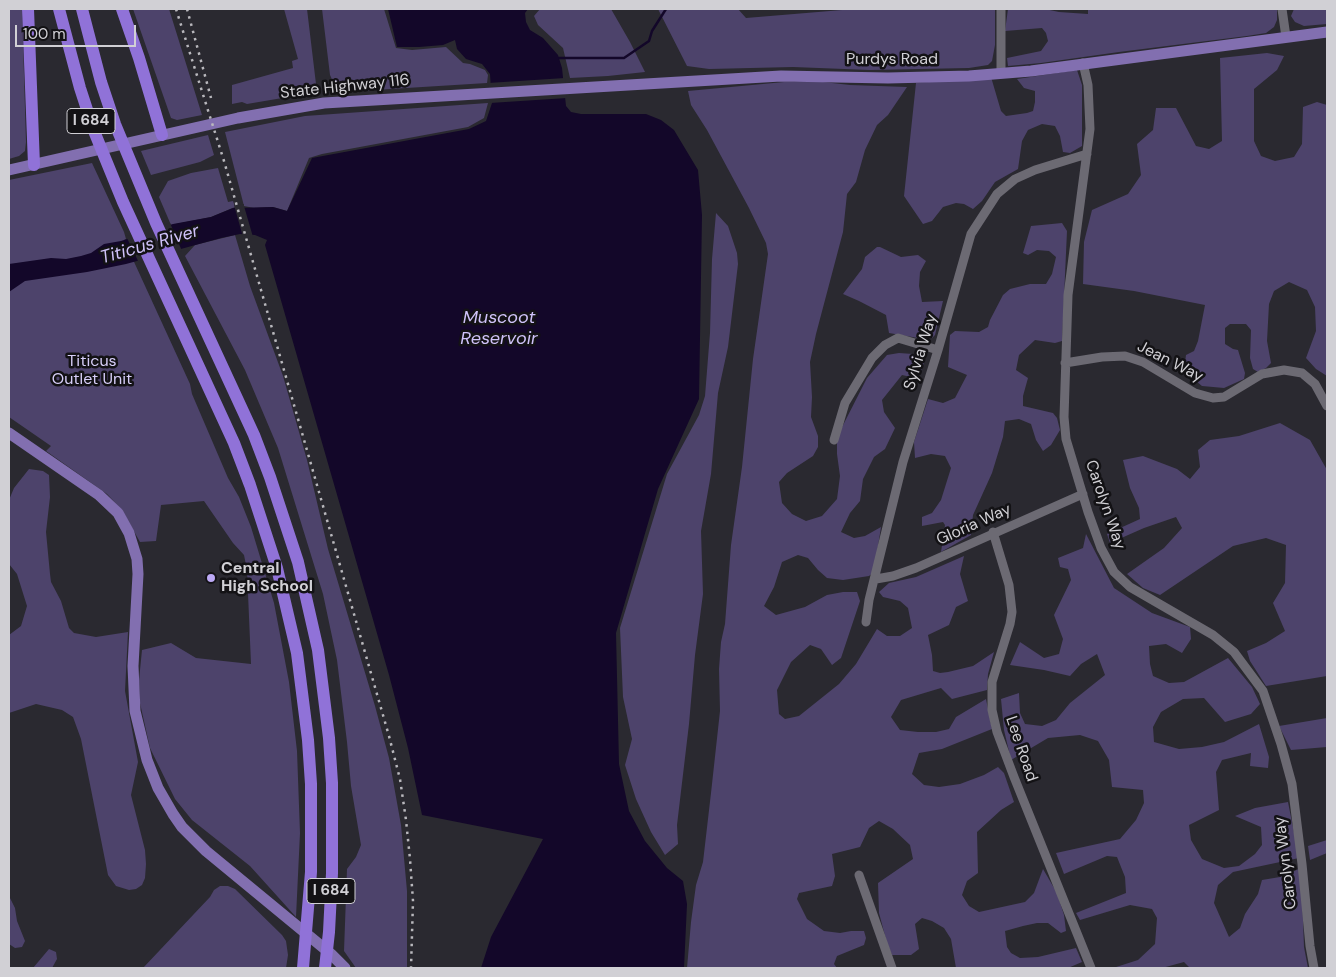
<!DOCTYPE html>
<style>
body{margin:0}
#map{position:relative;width:1336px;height:977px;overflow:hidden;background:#2a2930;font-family:"DM Sans",sans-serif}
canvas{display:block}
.frame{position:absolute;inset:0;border:10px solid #d1d0d5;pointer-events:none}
.scale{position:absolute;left:15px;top:25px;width:121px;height:22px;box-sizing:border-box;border:2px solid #d1d0d5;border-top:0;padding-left:6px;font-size:15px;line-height:18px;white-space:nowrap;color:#d1d0d5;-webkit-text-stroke:4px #131215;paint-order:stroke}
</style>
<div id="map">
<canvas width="1336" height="977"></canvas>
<div class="frame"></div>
<div class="scale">100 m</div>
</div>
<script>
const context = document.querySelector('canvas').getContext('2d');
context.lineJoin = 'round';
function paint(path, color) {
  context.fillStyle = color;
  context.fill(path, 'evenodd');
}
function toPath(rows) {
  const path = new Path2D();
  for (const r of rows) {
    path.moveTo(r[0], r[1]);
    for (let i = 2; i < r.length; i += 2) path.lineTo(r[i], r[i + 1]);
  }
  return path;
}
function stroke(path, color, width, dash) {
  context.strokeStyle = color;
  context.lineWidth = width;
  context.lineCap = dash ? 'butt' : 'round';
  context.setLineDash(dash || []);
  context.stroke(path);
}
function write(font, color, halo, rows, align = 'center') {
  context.font = font + ' "DM Sans",sans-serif';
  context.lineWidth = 5;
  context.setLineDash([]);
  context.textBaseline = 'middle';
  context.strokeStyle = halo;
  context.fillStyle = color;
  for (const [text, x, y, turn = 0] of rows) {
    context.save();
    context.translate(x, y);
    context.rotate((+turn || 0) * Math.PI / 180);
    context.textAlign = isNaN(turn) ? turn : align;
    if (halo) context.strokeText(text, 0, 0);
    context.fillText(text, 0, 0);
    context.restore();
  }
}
const green = toPath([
 [9,9,22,9,26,142,25,151,19,156,9,159],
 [133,9,169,9,202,115,177,120,171,118],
 [284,9,307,9,316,84,310,90,300,95,247,104,242,102,232,104,232,85,293,68,292,61,298,59],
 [322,9,384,9,396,48,412,50,446,47,463,63,470,64,485,70,488,75,487,83,342,92,337,90,330,75],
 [540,9,611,9,630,42,645,72,608,76,570,78,563,48,538,25,534,16],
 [658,9,738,9,746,18,854,9,995,9,995,45,992,61,988,65,969,68,870,70,793,67,709,69,687,66],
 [1008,9,1045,9,1059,12,1088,14,1088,9,1277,9,1277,20,1274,27,1266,33,1247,36,1119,52,1041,63,1008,66,1007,58,1041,51,1048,41,1046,33,1042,28,1005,31],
 [1294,9,1327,9,1327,24,1304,26,1295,22,1291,16],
 [1267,53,1284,56,1277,70,1254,89,1254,141,1261,156,1275,161,1294,157,1302,144,1303,107,1317,102,1327,105,1326,121,1327,124,1327,376,1316,369,1306,358,1316,331,1315,307,1307,290,1289,282,1274,291,1269,304,1267,341,1271,363,1266,368,1258,372,1253,369,1250,358,1251,330,1246,324,1230,324,1225,328,1225,344,1233,349,1238,350,1245,373,1244,379,1224,388,1202,386,1184,371,1186,355,1194,351,1198,341,1205,305,1134,291,1083,284,1084,242,1092,210,1128,194,1141,175,1137,144,1153,130,1156,108,1176,108,1196,146,1209,149,1222,141,1220,58],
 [1077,70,1082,85,1082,146,1070,153,1063,152,1060,136,1055,126,1042,124,1028,130,1022,141,1018,169,995,182,982,201,973,209,964,204,956,203,943,207,932,221,923,224,904,196,916,83,991,77,1001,111,1006,116,1027,113,1033,111,1035,102,1035,91,1024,88,1017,79],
 [784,82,823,82,850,85,907,87,888,115,877,125,865,150,856,182,847,194,843,232,816,334,810,362,812,397,811,417,818,436,818,447,813,456,787,473,779,482,782,503,792,514,806,521,822,516,837,499,840,476,837,454,837,437,867,378,887,355,899,353,913,354,925,360,921,372,911,377,902,375,882,400,884,412,895,428,885,449,874,457,863,479,860,501,850,513,841,532,854,538,865,536,881,527,874,572,869,576,843,580,827,578,818,570,808,558,798,555,782,562,774,587,764,606,776,615,805,607,827,595,843,592,857,592,860,601,841,658,832,665,821,649,810,645,791,662,777,690,779,714,785,719,799,716,839,684,856,664,877,629,887,636,900,636,912,628,908,608,900,601,883,597,879,592,889,583,916,577,964,556,960,574,968,601,956,607,949,625,928,635,932,655,933,671,940,673,948,672,973,666,994,652,988,674,987,690,952,699,941,688,901,700,891,717,900,730,918,732,936,732,949,729,956,717,986,699,992,729,942,749,919,753,912,774,924,785,939,787,960,784,984,775,998,767,1004,773,1014,802,1001,810,977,832,978,873,967,881,962,895,969,906,979,912,1025,902,1034,893,1043,869,1057,893,1064,915,1066,931,1061,933,1048,923,1037,923,1023,926,1005,931,1007,947,1011,953,1020,958,1038,957,1076,948,1082,962,1068,968,956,968,951,939,944,928,932,921,922,918,915,924,919,949,911,955,892,955,887,943,879,913,878,883,913,859,910,845,893,829,879,821,869,828,860,847,832,854,835,876,832,886,799,893,797,899,807,919,824,931,840,933,851,931,864,931,866,938,864,945,837,956,834,964,837,968,687,968,691,922,696,885,703,862,711,793,720,711,719,669,721,642,725,624,731,545,742,467,753,359,768,254,766,243,749,208,707,130,691,105,688,91],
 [488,103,484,118,468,127,322,154,309,158,287,211,273,207,254,208,244,206,225,132,305,116],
 [208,135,214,155,200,162,151,175,141,151],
 [92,163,124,232,126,239,124,240,190,384,192,394,228,478,239,497,251,527,274,603,289,682,297,751,300,833,296,917,250,866,192,820,175,799,150,748,140,703,139,680,142,650,171,643,196,658,251,664,247,570,244,555,233,543,204,501,161,505,156,541,140,542,122,510,107,494,46,451,51,446,9,417,9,180],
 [218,168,228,202,233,201,235,207,211,217,171,225,159,197,168,181,191,173],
 [716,213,728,226,737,253,738,264,728,347,718,393,711,474,701,531,703,594,695,655,689,724,677,825,678,844,665,855,651,832,636,799,625,765,632,739,623,697,620,628,667,474,699,415,705,396,710,333,712,259],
 [1062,223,1067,231,1062,341,1055,343,1035,340,1019,355,1016,370,1028,378,1023,396,1023,406,1053,413,1057,418,1060,430,1051,445,1043,451,1036,440,1031,424,1019,419,1005,421,1003,437,992,473,973,515,971,535,941,552,945,525,943,522,922,526,922,517,932,513,941,500,951,468,945,456,931,454,915,458,914,442,928,399,943,403,955,398,967,375,948,367,950,335,955,331,979,332,988,327,990,320,1003,295,1010,289,1030,284,1046,284,1052,274,1056,257,1049,251,1037,250,1028,255,1023,253,1031,226],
 [235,235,250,286,283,376,307,460,328,549,375,706,389,758,401,825,407,891,407,968,356,968,344,951,347,869,356,857,361,845,351,786,347,742,337,660,323,594,278,448,245,370,185,256,195,245],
 [877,247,880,247,901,257,918,255,926,261,920,272,919,286,922,302,943,301,935,335,932,338,924,339,889,333,886,315,859,301,843,294,862,269,865,257],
 [1280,423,1310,440,1327,470,1327,676,1266,686,1250,661,1247,651,1266,643,1285,631,1273,603,1285,583,1286,545,1266,538,1233,546,1160,595,1143,588,1127,574,1164,548,1182,528,1176,517,1144,528,1110,543,1107,534,1140,519,1139,508,1130,488,1123,460,1143,456,1177,469,1190,479,1200,467,1198,450,1210,440,1239,436],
 [29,469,43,471,49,475,50,497,46,532,50,574,51,582,61,601,69,628,74,633,96,637,128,632,125,691,138,762,131,795,145,850,146,864,145,878,142,885,136,889,129,890,116,886,108,875,81,739,73,717,62,710,36,704,9,713,9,635,21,626,27,606,17,574,9,564,9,500,14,488],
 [1086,534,1114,588,1152,613,1190,627,1191,639,1182,653,1166,644,1149,646,1150,664,1153,676,1169,683,1184,682,1228,658,1252,687,1260,704,1251,714,1225,722,1204,698,1183,699,1161,712,1153,727,1154,742,1179,749,1202,747,1224,742,1259,724,1269,757,1268,768,1250,766,1251,753,1222,760,1216,772,1219,810,1189,825,1191,840,1202,859,1224,868,1239,866,1255,854,1262,845,1261,827,1235,816,1255,808,1288,802,1299,858,1233,872,1218,885,1214,903,1229,937,1240,928,1245,914,1258,894,1262,880,1280,877,1301,868,1304,947,1308,968,1190,968,1184,962,1162,968,1113,968,1138,960,1155,944,1157,918,1152,909,1130,905,1080,920,1076,913,1126,893,1125,877,1117,857,1107,856,1064,874,1056,853,1120,839,1136,820,1144,803,1143,790,1112,787,1109,760,1098,741,1080,735,1048,738,1011,760,1004,730,1001,699,1019,693,1020,713,1025,724,1042,726,1056,720,1070,703,1105,675,1097,654,1081,664,1070,676,1044,670,1010,665,1020,642,1044,658,1059,654,1063,639,1054,615,1071,580,1068,569,1060,567,1058,558,1083,548],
 [1327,718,1327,747,1291,750,1279,726],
 [1327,840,1327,853,1310,860,1308,846],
 [220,886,228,886,235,889,282,935,286,941,288,955,286,968,143,968,210,897,214,890],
 [9,896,15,908,17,921,25,941,22,947,15,948,9,944],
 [49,949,56,952,57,959,52,968,33,968]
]);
const water = toPath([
 [388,9,528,9,525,13,526,22,530,30,543,38,558,55,562,68,566,106,571,112,581,114,646,114,661,120,674,130,698,170,702,215,699,399,658,489,616,633,619,764,629,811,645,841,667,868,683,881,687,904,684,968,481,968,491,937,543,839,422,815,408,748,389,675,265,245,267,240,255,235,240,234,221,238,126,264,87,272,25,281,9,292,9,264,51,258,66,259,81,256,91,253,104,244,121,241,173,224,211,217,233,208,273,207,287,211,312,158,469,129,486,121,492,103,490,74,482,64,466,59,457,49,455,40,443,45,419,47,397,47]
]);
const pier = toPath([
 [565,78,567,98,490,103,488,83],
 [244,204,244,206,253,237,243,237,234,205],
 [170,223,182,251,139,263,126,236]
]);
const stream = toPath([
 [559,58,624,58,649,41,652,31,666,9]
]);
const minor = toPath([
 [1282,9,1286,37],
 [1083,63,1088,85,1090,129,1068,295,1064,417,1066,439,1088,512,1101,548,1114,572,1130,587,1213,635,1234,652,1263,691,1281,744,1292,784,1302,864,1310,946,1314,968],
 [1001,73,1001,9],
 [1065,363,1102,357,1125,356,1143,362,1195,393,1213,398,1224,397,1262,374,1284,370,1302,373,1315,384,1327,406],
 [834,440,845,403,872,358,885,345,898,338,938,350],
 [993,532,1009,585,1012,612,1010,624,992,682,992,710,997,732,1014,777,1091,968],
 [876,579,893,576,916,568,1083,494],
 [866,622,869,600,903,462,938,350,971,234,997,194,1015,179,1035,170,1087,154],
 [859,875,892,968]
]);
const major = toPath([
 [9,170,238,118,324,103,781,76,888,78,969,76,1031,71,1327,32],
 [9,433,99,495,118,513,129,533,137,559,138,574,133,666,135,711,147,760,158,788,173,814,182,827,206,851,331,954,345,968]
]);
const highway = toPath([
 [28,9,34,165],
 [59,9,80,88,94,131,123,202,234,443,250,485,277,568,297,653,308,740,311,784,311,872,303,968],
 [82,9,101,82,115,124,156,223,254,435,270,477,298,562,318,650,329,738,332,783,332,873,329,932,325,968],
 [122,9,139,58,162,135]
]);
const rail = toPath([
 [176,9,224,161,389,736,400,779,406,820,410,859,413,901,411,968],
 [187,9,211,98]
]);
const markers = [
 [211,578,5,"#bca9f5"]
];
const shields = [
 [91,121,48],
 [331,891,48]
];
const shieldNames = [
 ["I 684",91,121],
 ["I 684",331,891]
];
const streetNames = [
 ["Purdys Road",892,60],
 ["State Highway 116",345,87,-6],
 ["Sylvia Way",921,352,-73],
 ["Jean Way",1170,362,27],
 ["Carolyn Way",1105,505,71],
 ["Gloria Way",974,525,-24],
 ["Lee Road",1021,749,71],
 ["Carolyn Way",1286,863,-97]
];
const parkNames = [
 ["Titicus",92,362],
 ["Outlet Unit",92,380]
];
const poiNames = [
 ["Central",221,569],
 ["High School",221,587]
];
const waterNames = [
 ["Titicus River",150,245,-16],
 ["Muscoot",499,318],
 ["Reservoir",499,339]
];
paint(green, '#4d436b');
paint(water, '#130729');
paint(pier, '#2a2930');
stroke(stream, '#130729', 2.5);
stroke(minor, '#6c6a73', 9);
stroke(major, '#826fb0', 11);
stroke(highway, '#9072d8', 12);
stroke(rail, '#b9b8bd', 2.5, [2.5, 5]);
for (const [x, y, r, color] of markers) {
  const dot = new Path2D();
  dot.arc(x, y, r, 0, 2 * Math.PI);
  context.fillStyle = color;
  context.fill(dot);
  stroke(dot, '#131215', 2);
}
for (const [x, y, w] of shields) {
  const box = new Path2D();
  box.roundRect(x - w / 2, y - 12.5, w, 25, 4);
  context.fillStyle = '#131215';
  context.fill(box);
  stroke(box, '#d1d0d5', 1);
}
write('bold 15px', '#d1d0d5', null, shieldNames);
write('16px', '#d1d0d5', '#131215', streetNames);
write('16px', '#d7cef8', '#131215', parkNames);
write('bold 16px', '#d1d0d5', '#131215', poiNames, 'left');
write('italic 18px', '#cfc2f9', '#131215', waterNames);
</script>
